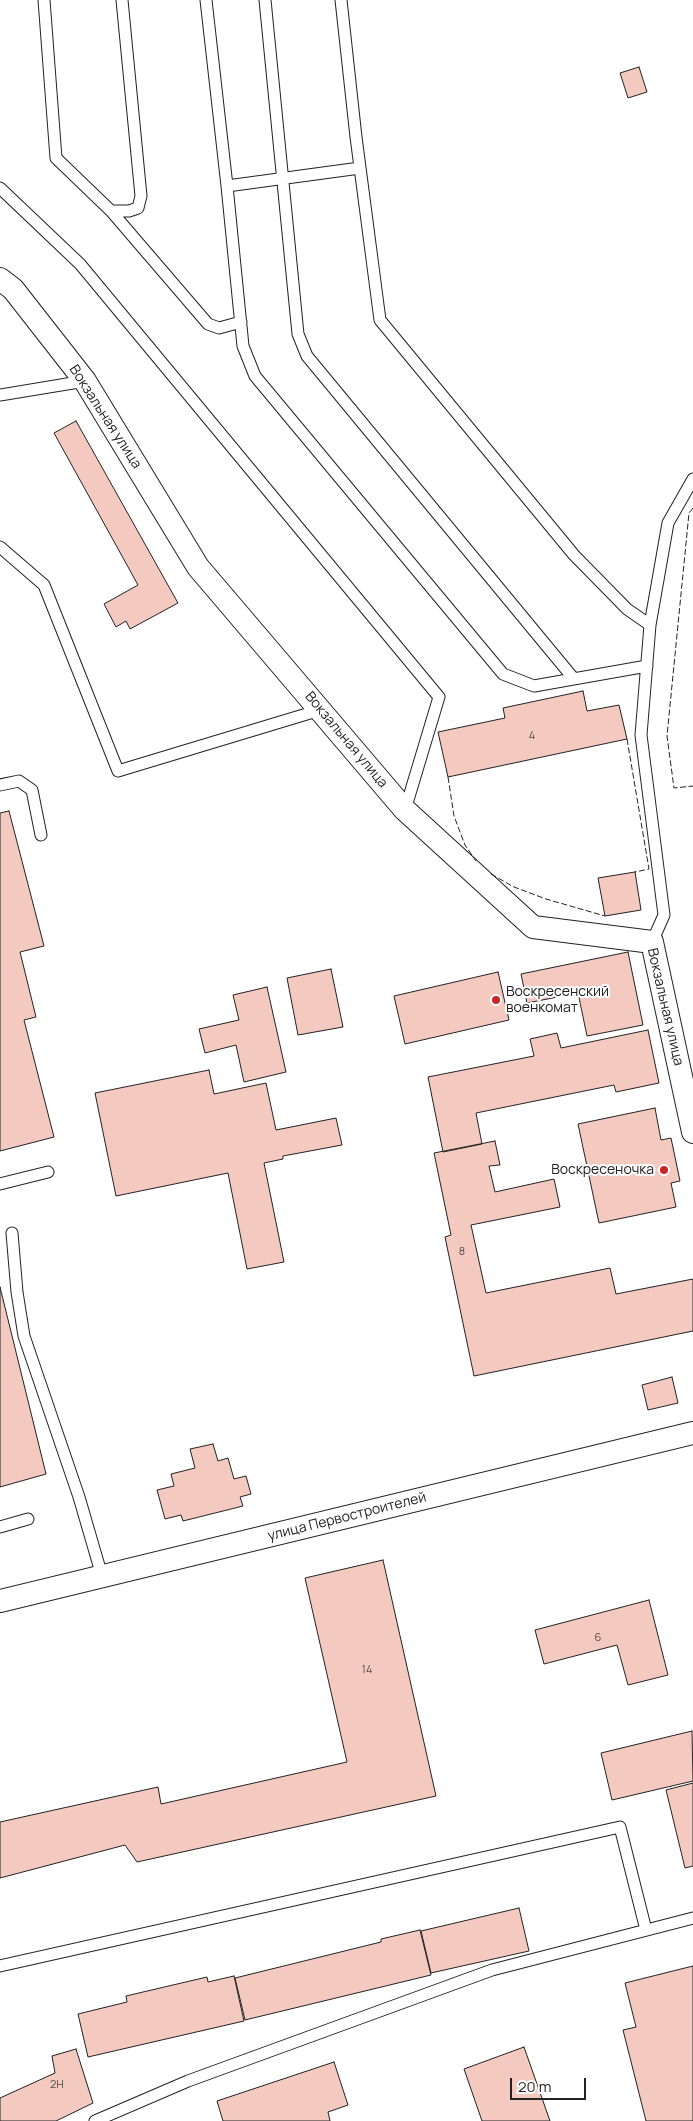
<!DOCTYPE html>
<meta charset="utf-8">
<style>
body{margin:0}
#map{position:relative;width:693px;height:2121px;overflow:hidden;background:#fff;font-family:Manrope,sans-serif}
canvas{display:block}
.scale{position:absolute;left:510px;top:2078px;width:76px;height:22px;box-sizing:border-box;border:2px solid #222;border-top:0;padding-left:6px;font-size:15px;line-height:18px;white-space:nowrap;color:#222;-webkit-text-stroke:4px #fff;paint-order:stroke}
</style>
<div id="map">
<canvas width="693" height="2121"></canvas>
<div class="scale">20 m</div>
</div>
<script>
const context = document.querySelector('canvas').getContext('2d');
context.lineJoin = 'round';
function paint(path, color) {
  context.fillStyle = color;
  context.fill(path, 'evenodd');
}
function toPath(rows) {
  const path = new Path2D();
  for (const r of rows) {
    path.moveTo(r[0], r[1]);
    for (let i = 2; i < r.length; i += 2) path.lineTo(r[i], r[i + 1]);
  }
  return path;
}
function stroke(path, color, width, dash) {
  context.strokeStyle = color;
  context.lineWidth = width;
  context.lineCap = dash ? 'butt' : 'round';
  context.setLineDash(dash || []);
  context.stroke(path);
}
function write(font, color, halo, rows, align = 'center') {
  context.font = font + ' Manrope,sans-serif';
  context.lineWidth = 4;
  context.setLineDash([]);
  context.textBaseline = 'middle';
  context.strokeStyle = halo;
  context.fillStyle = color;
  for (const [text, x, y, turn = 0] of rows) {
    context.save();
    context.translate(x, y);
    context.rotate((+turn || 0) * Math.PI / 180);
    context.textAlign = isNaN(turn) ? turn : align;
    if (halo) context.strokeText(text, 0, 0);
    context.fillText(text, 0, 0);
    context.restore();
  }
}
const building = toPath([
 [639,67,647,92,628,98,620,73,639,67],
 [76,421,178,603,130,629,126,621,116,627,104,604,138,585,54,433,76,421],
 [583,691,587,711,619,705,627,739,448,777,438,732,505,718,503,708,583,691],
 [9,811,44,946,20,952,36,1017,24,1020,54,1137,0,1151,0,813,9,811],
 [635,872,641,910,605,916,598,878,635,872],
 [628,952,643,1025,587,1036,578,993,527,1003,521,974,628,952],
 [331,969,343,1027,298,1035,287,978,331,969],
 [498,972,509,1020,405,1044,394,996,498,972],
 [267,987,286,1072,244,1082,236,1045,205,1053,199,1029,239,1020,233,995,267,987],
 [648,1030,659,1083,616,1092,614,1085,476,1113,482,1144,443,1152,428,1077,534,1056,530,1039,557,1033,561,1048,648,1030],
 [209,1070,214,1094,266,1083,276,1130,336,1118,342,1145,283,1156,283,1159,264,1163,284,1262,247,1269,228,1173,116,1196,95,1093,209,1070],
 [655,1108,661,1140,671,1138,680,1181,671,1183,676,1207,599,1223,578,1124,655,1108],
 [495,1141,500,1165,489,1166,495,1192,554,1179,560,1207,471,1225,486,1293,610,1268,616,1294,693,1279,693,1331,474,1376,445,1237,451,1235,434,1153,495,1141],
 [0,1287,46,1474,0,1487,0,1287],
 [672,1377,678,1403,648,1410,642,1385,672,1377],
 [213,1444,218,1461,228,1458,234,1479,246,1476,251,1494,240,1497,243,1506,183,1521,181,1515,165,1519,157,1490,174,1486,171,1474,195,1468,190,1449,213,1444],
 [383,1560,436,1796,137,1862,125,1845,0,1878,0,1822,158,1787,161,1804,347,1762,305,1578,383,1560],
 [649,1600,668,1675,628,1685,617,1645,544,1664,535,1630,649,1600],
 [692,1731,693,1781,612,1800,601,1753,692,1731],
 [693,1783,693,1866,685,1868,666,1790,693,1783],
 [519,1908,529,1951,431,1973,421,1931,519,1908],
 [420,1930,431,1975,245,2020,235,1978,381,1942,381,1939,420,1930],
 [693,1966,693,2121,646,2121,623,2030,636,2027,625,1983,693,1966],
 [234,1976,244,2021,88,2057,78,2014,127,2002,126,1996,207,1977,208,1982,234,1976],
 [524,2047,550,2121,482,2121,464,2069,524,2047],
 [76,2049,93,2103,56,2121,0,2121,0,2098,55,2073,52,2056,76,2049],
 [334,2062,348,2105,328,2112,330,2121,223,2121,217,2101,334,2062]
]);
const lane = toPath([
 [44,0,56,158,111,211,129,211,138,208,141,196,122,0],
 [206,0,227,186],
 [265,0,298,334,307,356,574,679],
 [341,0,356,137,380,320,574,555,627,609,650,625],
 [360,168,227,186,243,346,255,376,503,674,534,686,647,666],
 [0,188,80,264,439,697,405,810],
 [111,211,208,324,219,328,241,322],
 [0,395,85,381],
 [0,547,44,585,118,771,320,710],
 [0,785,19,781,32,790,41,835],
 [652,942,664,915,641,735,650,625,668,523,693,479],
 [0,1184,48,1172],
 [12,1233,17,1292,24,1336,79,1497,102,1576],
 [0,1527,28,1519],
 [0,1966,620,1827,646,1930],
 [95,2121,188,2081,492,1970,693,1918]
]);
const street = toPath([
 [0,279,13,289,85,381,198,567,405,810,533,927,652,942,693,1132],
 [0,1601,693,1433]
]);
const fence = toPath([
 [693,508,689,513,667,736,674,788,693,786],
 [627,739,649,869,635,872],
 [448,777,454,816,465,845,476,861],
 [491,874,514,887,546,899,605,916]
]);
const markers = [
 [496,1000,5,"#c62828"],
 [664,1170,5,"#c62828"]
];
const numberNames = [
 ["4",532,736],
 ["8",462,1252],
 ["6",598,1638],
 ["14",367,1670],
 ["2Н",57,2085]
];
const streetNames = [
 ["Вокзальная улица",105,417,57],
 ["Вокзальная улица",346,740,50],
 ["Вокзальная улица",665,1007,77],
 ["улица Первостроителей",347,1517,-14]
];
const poiNames = [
 ["Воскресенский",506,992],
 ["военкомат",506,1008],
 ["Воскресеночка",654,1170,"right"]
];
paint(building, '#f3c9c0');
stroke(building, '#222', 1);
stroke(lane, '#222', 13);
stroke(street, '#222', 24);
stroke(lane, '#fff', 11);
stroke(street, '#fff', 22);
stroke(fence, '#222', 1, [6, 2.5]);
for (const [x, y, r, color] of markers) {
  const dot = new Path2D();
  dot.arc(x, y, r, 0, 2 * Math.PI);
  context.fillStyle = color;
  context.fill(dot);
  stroke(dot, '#fff', 2);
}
write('11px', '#564c4a', null, numberNames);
write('14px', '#222', '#fff', streetNames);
write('14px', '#222', '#fff', poiNames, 'left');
</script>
